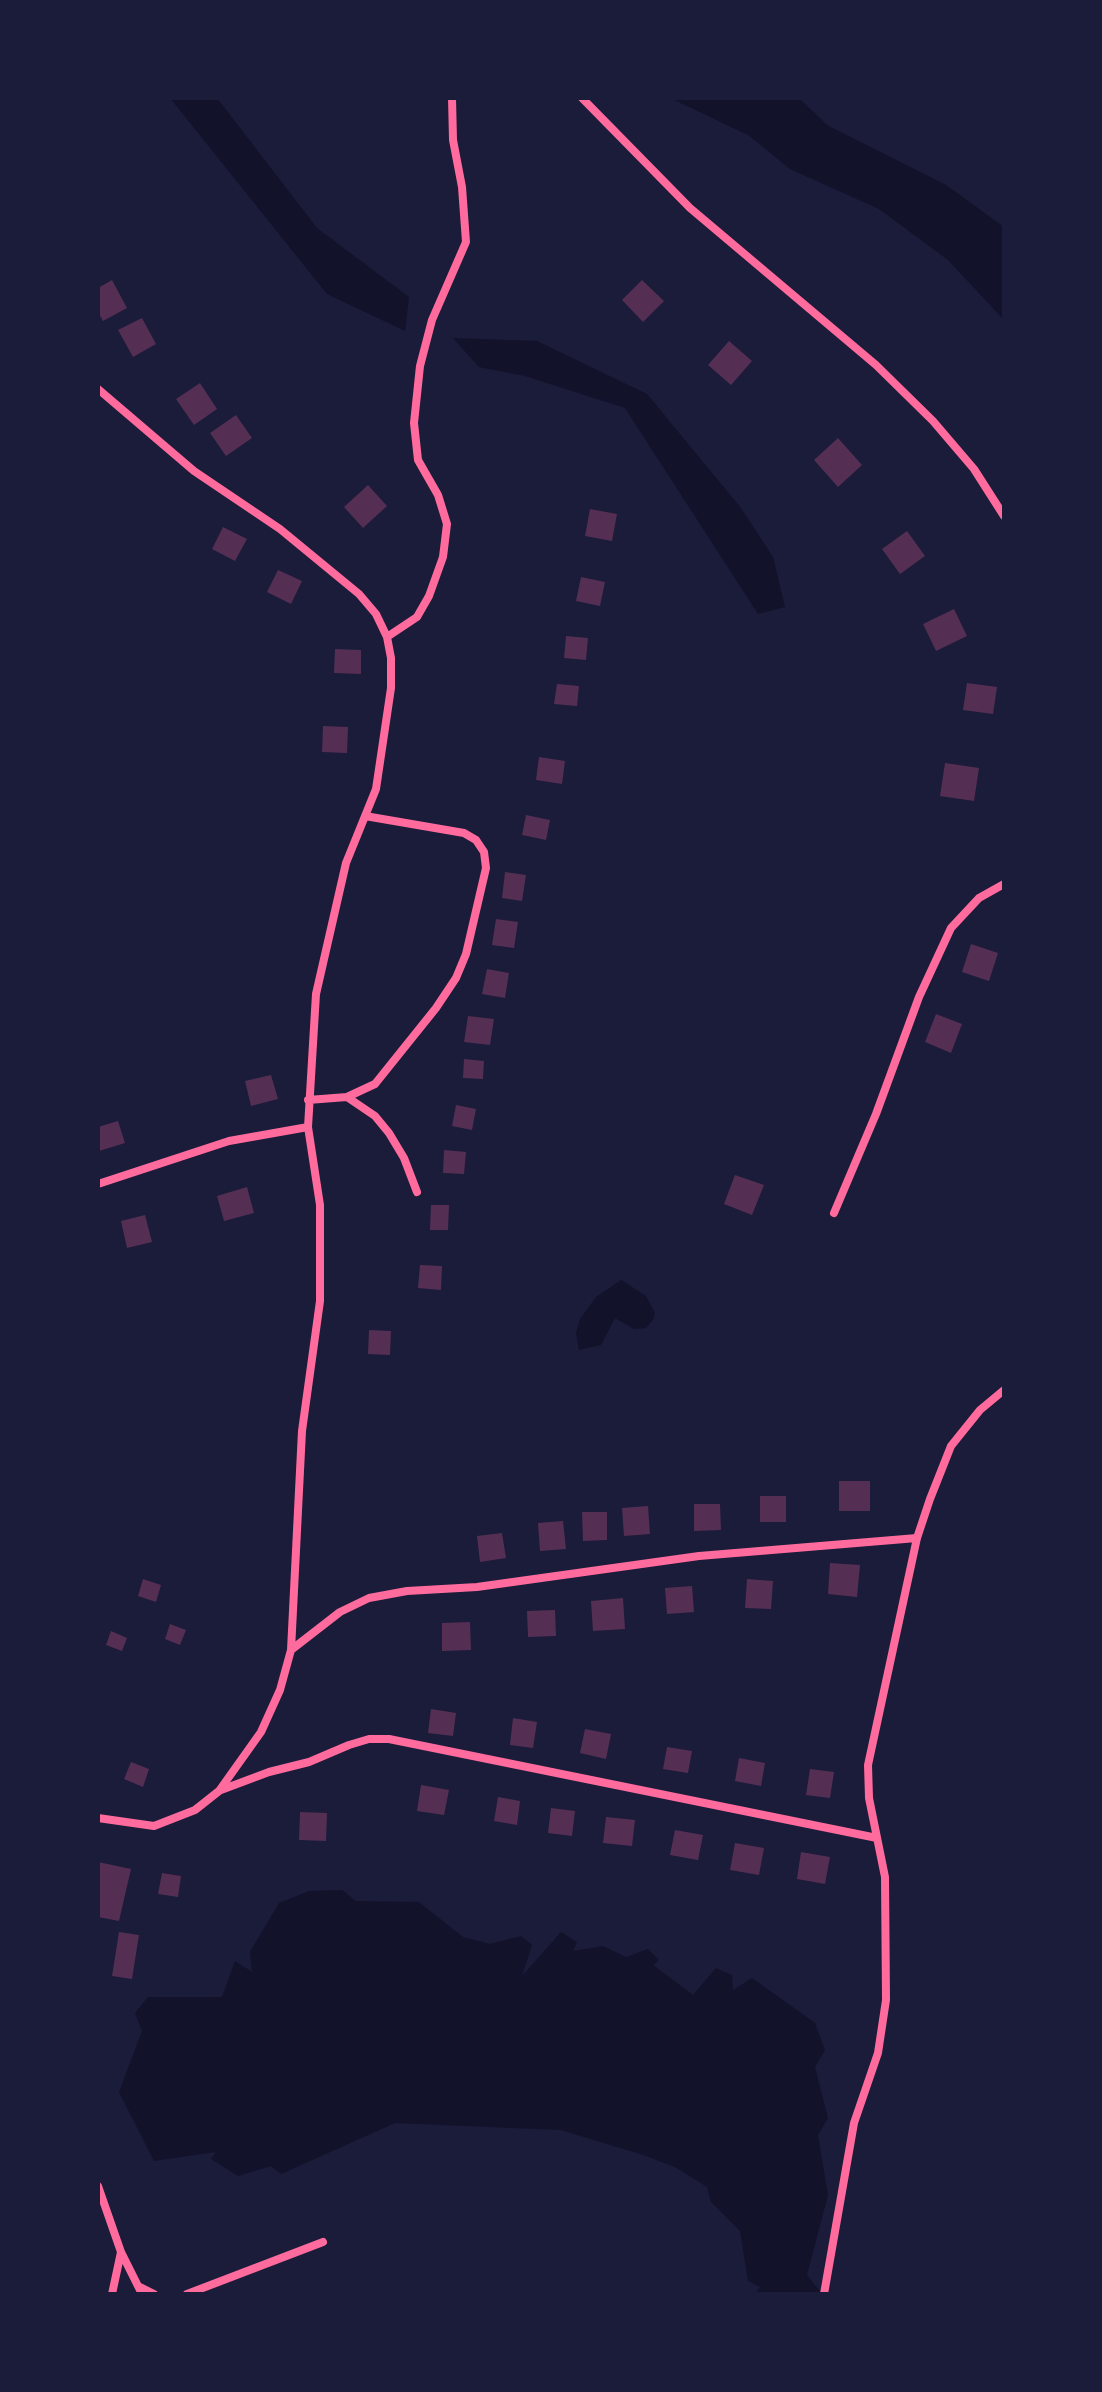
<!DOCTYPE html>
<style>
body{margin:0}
#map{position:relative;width:1102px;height:2392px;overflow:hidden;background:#1b1b3a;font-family:"Nunito Sans",sans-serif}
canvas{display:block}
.frame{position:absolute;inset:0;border:100px solid #1b1b3a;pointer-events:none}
</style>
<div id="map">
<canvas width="1102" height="2392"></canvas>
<div class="frame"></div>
</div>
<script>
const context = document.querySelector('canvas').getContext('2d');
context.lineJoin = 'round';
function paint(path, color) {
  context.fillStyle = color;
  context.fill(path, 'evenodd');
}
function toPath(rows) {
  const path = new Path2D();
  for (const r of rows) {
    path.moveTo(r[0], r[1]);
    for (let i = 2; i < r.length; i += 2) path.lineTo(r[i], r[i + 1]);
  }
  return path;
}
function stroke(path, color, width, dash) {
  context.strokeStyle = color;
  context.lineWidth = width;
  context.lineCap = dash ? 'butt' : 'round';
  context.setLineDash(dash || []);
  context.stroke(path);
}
const water = toPath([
 [170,98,217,98,317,228,409,297,405,331,327,294],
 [670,98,799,98,827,125,946,185,1004,227,1004,320,948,260,879,209,790,169,748,135],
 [453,338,537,341,647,394,741,508,773,557,785,607,758,614,625,408,525,376,479,367],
 [621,1280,646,1296,655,1313,653,1320,646,1328,634,1329,615,1318,601,1345,579,1350,576,1333,580,1319,596,1297],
 [342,1890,356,1901,419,1902,463,1937,490,1944,521,1936,532,1945,522,1976,561,1932,577,1942,573,1951,603,1946,626,1957,648,1949,659,1960,653,1965,693,1995,716,1968,732,1975,733,1990,752,1978,815,2023,825,2050,815,2067,828,2118,818,2135,828,2195,807,2275,822,2294,755,2294,760,2287,748,2281,740,2231,711,2202,707,2187,675,2167,643,2155,561,2130,395,2123,281,2174,271,2166,238,2176,211,2159,216,2152,154,2161,119,2092,142,2031,135,2013,148,1997,222,1997,235,1961,252,1972,250,1952,279,1903,309,1891]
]);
const building = toPath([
 [112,280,127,308,103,321,98,312,98,288],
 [642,280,664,301,643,322,622,300],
 [142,318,156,344,133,357,118,330],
 [729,341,752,361,731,385,708,365],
 [200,383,217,409,194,425,176,399],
 [236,415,252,438,226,456,210,433],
 [838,438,862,465,838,487,814,460],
 [368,485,387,506,363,528,344,507],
 [590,509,617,514,612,541,585,536],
 [223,527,247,539,235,561,212,549],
 [907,531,925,556,900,574,882,549],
 [278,570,302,581,291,604,267,592],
 [581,577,605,582,600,606,576,601],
 [954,609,967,636,936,651,923,624],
 [566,636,588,638,586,660,564,658],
 [335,649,361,650,361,674,334,673],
 [967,683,997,687,993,714,963,710],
 [557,684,579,686,577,706,554,704],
 [323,726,348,727,347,753,322,752],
 [539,757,565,761,562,784,536,780],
 [945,763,979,768,974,801,940,796],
 [526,815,550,820,546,840,522,835],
 [505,872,526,875,522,901,502,898],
 [496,919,518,922,514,948,492,945],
 [971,944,998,953,989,981,962,972],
 [487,969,509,973,505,998,482,994],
 [936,1014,962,1024,951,1053,925,1042],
 [468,1016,494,1019,490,1045,464,1042],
 [464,1059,484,1061,483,1079,463,1078],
 [271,1075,278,1099,251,1106,245,1081],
 [456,1105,476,1109,472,1130,452,1126],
 [118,1121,125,1143,99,1151,98,1127],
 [444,1150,466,1152,464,1174,443,1173],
 [735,1175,764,1185,752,1215,724,1204],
 [247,1187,254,1213,224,1221,217,1196],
 [431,1205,449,1205,448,1230,430,1230],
 [145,1215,152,1242,127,1248,121,1221],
 [420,1265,442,1266,441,1290,418,1288],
 [369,1330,391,1331,390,1355,368,1354],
 [839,1481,870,1481,870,1511,839,1511],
 [760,1496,786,1496,786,1522,760,1522],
 [694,1504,720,1504,721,1530,694,1531],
 [648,1506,650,1534,624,1536,622,1508],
 [582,1512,607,1512,607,1540,583,1541],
 [563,1521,566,1549,540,1551,538,1523],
 [502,1533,506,1558,480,1562,477,1536],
 [830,1563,860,1565,857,1597,828,1594],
 [143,1579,161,1585,156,1602,138,1596],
 [747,1579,773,1581,771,1609,745,1608],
 [692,1586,694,1612,667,1614,665,1588],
 [623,1598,625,1629,593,1631,591,1601],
 [555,1610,556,1636,528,1637,527,1611],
 [470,1622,471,1650,442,1651,442,1623],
 [170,1624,186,1630,180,1645,165,1639],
 [111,1631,127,1638,122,1651,106,1645],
 [431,1709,456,1713,453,1736,428,1733],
 [513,1718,537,1722,533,1748,510,1745],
 [585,1729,611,1734,606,1759,580,1753],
 [667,1747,692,1751,688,1773,663,1769],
 [739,1758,765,1763,761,1786,735,1781],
 [131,1762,149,1769,143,1787,124,1779],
 [810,1769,834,1772,830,1798,806,1795],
 [421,1785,449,1790,444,1815,417,1811],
 [498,1797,520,1801,517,1825,494,1821],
 [551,1808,575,1811,572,1836,548,1833],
 [300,1812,327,1813,326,1841,299,1840],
 [606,1817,635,1820,632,1846,603,1843],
 [675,1830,703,1835,698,1860,670,1855],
 [735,1843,764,1848,759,1875,730,1870],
 [801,1852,830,1857,825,1884,797,1879],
 [98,1862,131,1869,119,1921,98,1917],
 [162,1873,181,1876,178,1897,158,1894],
 [119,1932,139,1935,132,1979,112,1976]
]);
const minor = toPath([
 [582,98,690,208,876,365,933,421,974,469,1004,516],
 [98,389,194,471,280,529,359,594,376,614,387,637],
 [347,1097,375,1116,389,1133,404,1158,417,1192],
 [308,1100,347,1097,375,1084,436,1008,456,978,466,954,486,868,484,852,476,840,464,833,365,816],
 [98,1184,229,1141,308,1127],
 [834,1213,876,1114,919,997,951,928,979,898,1004,884],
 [291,1650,302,1431,320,1301,320,1205,308,1127,316,994,346,863,376,789,391,688,391,658,387,637,417,617,429,596,443,557,447,524,438,495,418,460,414,423,420,366,432,320,466,242,462,187,453,140,452,98],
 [221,1790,269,1772,309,1762,349,1745,369,1739,389,1739,877,1838],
 [98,1818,154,1826,195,1810,219,1791,261,1732,280,1690,291,1650,340,1612,369,1598,407,1591,477,1587,699,1556,917,1538],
 [98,2186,121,2252,112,2294],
 [121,2252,142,2294],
 [140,2287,154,2294],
 [187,2294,323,2242],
 [824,2294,854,2123,878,2053,886,2000,885,1877,869,1798,868,1765,917,1538,930,1499,951,1446,980,1410,1004,1390]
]);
paint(water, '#12122b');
paint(building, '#542f53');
stroke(minor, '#ff6b9d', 8);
</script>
